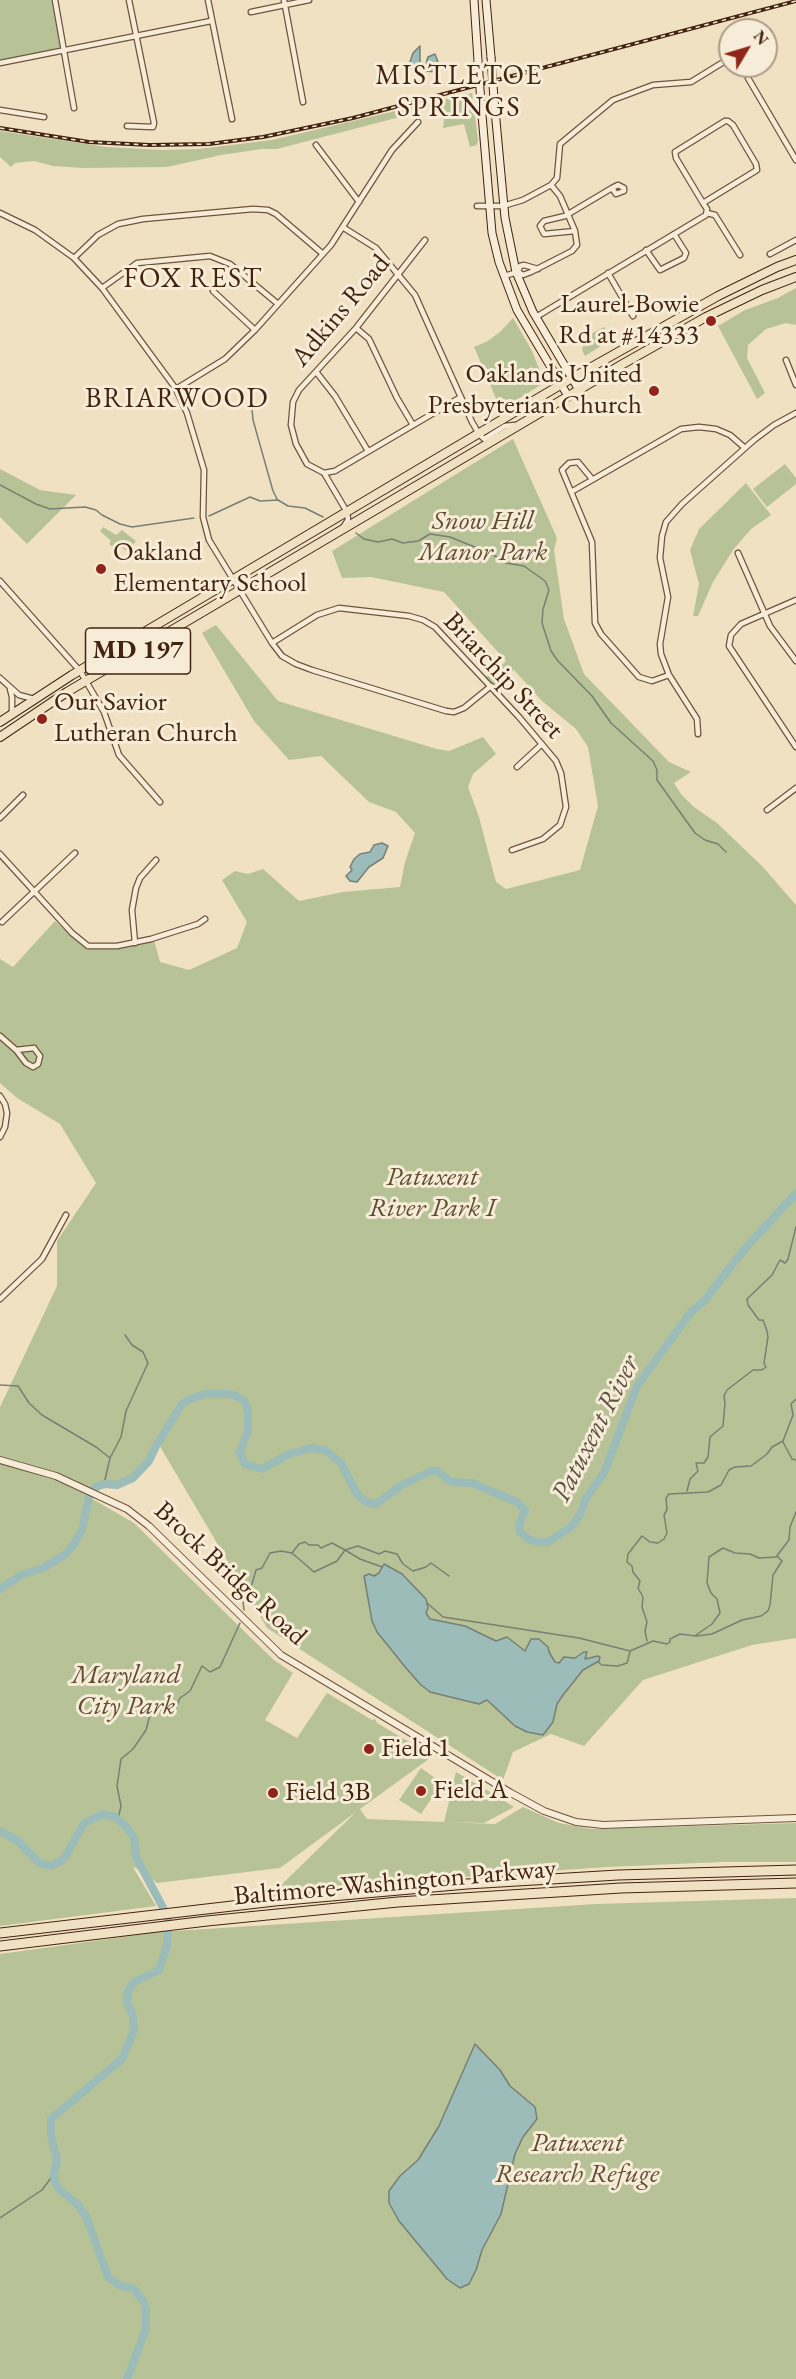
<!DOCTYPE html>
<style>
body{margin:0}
#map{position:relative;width:796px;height:2379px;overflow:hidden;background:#f1e1c3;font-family:"EB Garamond",serif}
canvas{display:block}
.north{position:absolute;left:718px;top:18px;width:60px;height:60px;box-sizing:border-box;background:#f6ecd8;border:2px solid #ae9c88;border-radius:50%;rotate:52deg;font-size:16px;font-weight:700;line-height:24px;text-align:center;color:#432411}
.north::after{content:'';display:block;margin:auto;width:21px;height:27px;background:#8f2418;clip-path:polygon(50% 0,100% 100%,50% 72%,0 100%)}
</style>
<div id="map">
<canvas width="796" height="2379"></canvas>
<div class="north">N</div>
</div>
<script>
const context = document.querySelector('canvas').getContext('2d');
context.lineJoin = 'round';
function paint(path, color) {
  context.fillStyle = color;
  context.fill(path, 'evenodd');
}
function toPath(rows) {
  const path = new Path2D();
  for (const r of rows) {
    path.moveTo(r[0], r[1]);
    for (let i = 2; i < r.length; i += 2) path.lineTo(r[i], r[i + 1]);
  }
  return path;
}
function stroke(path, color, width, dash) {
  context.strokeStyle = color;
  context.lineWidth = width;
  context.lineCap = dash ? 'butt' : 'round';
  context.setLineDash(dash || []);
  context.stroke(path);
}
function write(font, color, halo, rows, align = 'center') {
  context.font = font + ' "EB Garamond",serif';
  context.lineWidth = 6;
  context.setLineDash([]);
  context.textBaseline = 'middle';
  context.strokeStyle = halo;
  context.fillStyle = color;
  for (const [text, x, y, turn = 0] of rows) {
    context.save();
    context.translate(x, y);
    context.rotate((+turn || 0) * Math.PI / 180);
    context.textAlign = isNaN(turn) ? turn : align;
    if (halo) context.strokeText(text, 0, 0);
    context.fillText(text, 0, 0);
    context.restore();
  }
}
const green = toPath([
 [0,0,55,0,65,51,0,63],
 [472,93,478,140,477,145,470,147,464,124,443,128,444,121,442,109,433,105,396,118,277,149,262,149,221,155,167,167,82,168,53,166,34,161,15,163,11,167,0,157,0,131,106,147,162,150,199,149,272,140],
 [796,288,796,325,786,323,766,329,748,345,747,358,765,393,757,399,718,326,745,310,778,298],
 [513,318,532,351,542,376,542,384,501,410,474,347,488,341,500,332],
 [604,327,611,340,585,356,582,350,585,337],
 [513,439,557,538,554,550,564,619,584,674,669,762,691,772,674,783,681,794,694,807,717,823,763,867,796,905,796,1638,752,1645,643,1680,584,1746,551,1734,513,1752,503,1780,267,1628,158,1443,147,1465,133,1478,117,1485,99,1485,89,1497,134,1523,248,1635,274,1660,293,1673,265,1720,297,1738,327,1693,372,1720,375,1719,377,1723,433,1756,360,1809,367,1819,495,1824,523,1807,559,1823,592,1829,796,1823,796,1862,721,1862,607,1867,276,1890,356,1812,280,1868,157,1883,142,1871,133,1867,156,1906,0,1926,0,1407,57,1286,57,1241,96,1183,60,1124,17,1098,0,1083,0,959,13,967,55,921,75,939,98,948,119,948,154,940,160,962,189,970,237,948,247,922,222,880,235,871,248,874,263,869,299,901,343,892,400,887,405,862,415,833,396,812,369,802,321,756,289,760,254,721,202,633,216,625,278,701,437,749,449,751,483,737,496,754,473,774,468,787,479,817,496,882,506,889,580,870,598,806,588,747,576,729,542,701,514,670,498,683,498,690,484,676,491,676,506,661,444,592,371,577,342,578,332,551],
 [785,464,796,478,796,484,767,507,753,489],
 [0,469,40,490,76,495,27,544,0,517],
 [746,483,771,515,751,529,733,550,713,582,698,616,693,616,699,584,690,550,699,529],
 [103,527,116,535,122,530,136,541,128,552,121,547,117,550,109,544,111,541,100,531],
 [421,1768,442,1783,421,1814,399,1800],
 [456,1772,497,1796,514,1807,484,1823,444,1822],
 [796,1898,796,2379,0,2379,0,1954,159,1932,596,1904]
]);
const water = toPath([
 [420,46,420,63,426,64,428,57,435,54,438,62,436,72,426,71,417,75,409,65,413,53,420,46],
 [382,843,388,846,383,858,369,867,357,882,350,881,346,876,352,870,350,867,354,859,360,854,370,852,374,845,382,843],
 [384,1564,402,1574,426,1599,428,1608,426,1613,430,1619,465,1626,496,1641,507,1637,525,1651,531,1639,539,1639,548,1647,549,1652,555,1662,559,1663,564,1657,575,1658,584,1652,587,1652,585,1659,598,1656,600,1657,599,1661,583,1670,563,1695,557,1704,553,1722,543,1735,527,1732,515,1726,487,1700,479,1704,430,1692,420,1684,406,1668,377,1632,372,1621,364,1576,369,1574,374,1576,379,1573,384,1564],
 [475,2044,500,2070,510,2086,535,2107,537,2119,523,2137,515,2154,501,2214,482,2250,476,2270,469,2284,460,2288,447,2279,399,2221,389,2203,389,2191,400,2176,418,2160,439,2126,475,2044]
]);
const stream = toPath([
 [251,399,253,420,273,491,277,499],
 [0,485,36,504,50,509,85,507,96,510,102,515,120,524,132,527,194,518],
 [209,516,250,497,260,501,278,500,288,506,305,508,323,517],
 [356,533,364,539,378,542,392,539,403,543,418,541,430,534,450,537,492,554,506,563,524,566,545,581,549,590,543,609,542,623,551,651,558,661,592,696,611,723,653,761,657,770,657,780,695,833,705,840,718,844,726,852],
 [0,1385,18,1386,29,1403,42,1415,96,1447,110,1458,104,1484],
 [783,1442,792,1459,796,1460],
 [110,1458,121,1437,126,1411,148,1363,143,1352,132,1345,125,1335],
 [687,1491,690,1479,698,1471,696,1463,704,1463,708,1457,710,1437,723,1426,725,1403,724,1396,727,1390,753,1370,762,1370,766,1367,764,1363,768,1337,767,1331,763,1320,759,1320,748,1305,747,1299,772,1275,780,1260,785,1263,788,1259,796,1227],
 [292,1553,314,1572,337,1561,345,1550,360,1559,382,1567],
 [427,1603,443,1617,579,1638,630,1651,653,1641,667,1644,670,1642,670,1639,680,1634,696,1636,712,1634,742,1620,761,1616,768,1611,770,1605,773,1575,782,1561,777,1556],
 [244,1610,242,1593,252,1584,256,1570,262,1568,270,1553,281,1551,292,1553,299,1544,305,1542,309,1545,318,1545,321,1548,332,1543,345,1550,358,1546,379,1554,385,1551,397,1554,403,1564,413,1571,426,1567,431,1563,449,1576],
 [696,1635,712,1624,720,1613,717,1599,711,1593,707,1583,709,1557,723,1548,735,1553,750,1554,759,1558,776,1557,789,1540,790,1527,796,1512],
 [647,1641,645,1631,647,1622,642,1607,643,1597,638,1588,640,1581,633,1572,632,1566,627,1562,628,1554,642,1536,650,1542,658,1543,664,1539,667,1533,664,1515,667,1510,666,1498,669,1494,708,1492,721,1485,729,1470,735,1467,751,1466,767,1454,772,1447,783,1441,793,1415,791,1404,796,1399],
 [598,1662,602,1665,618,1666,627,1663,630,1652],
 [118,1819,121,1806,117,1786,121,1759,133,1749,146,1730,150,1715,156,1710,162,1710,170,1715,174,1713,180,1698,190,1691,202,1666,210,1672,220,1667,240,1623],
 [0,2218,42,2190,54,2174]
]);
const river = toPath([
 [0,1589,21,1575,41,1569,63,1556,73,1546,82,1530,89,1497,96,1487,104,1484,117,1485,133,1478,149,1461,156,1446,182,1404,188,1400,205,1394,227,1394,235,1395,245,1402,248,1410,248,1430,240,1453,245,1464,262,1469,289,1454,312,1448,325,1450,341,1463,357,1494,366,1502,376,1504,402,1485,431,1471,437,1471,451,1482,472,1483,517,1502,525,1510,519,1526,520,1532,528,1539,537,1542,548,1542,571,1527,580,1515,586,1498,604,1473,637,1386,691,1312,705,1300,742,1252,796,1193],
 [0,1831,18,1841,39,1863,51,1866,64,1859,84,1823,103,1814,115,1817,127,1827,134,1838,136,1857,168,1917,167,1946,159,1970,134,1982,128,1991,127,2002,133,2016,134,2030,122,2059,51,2119,51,2135,57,2160,54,2174,55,2182,60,2190,77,2204,86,2216,108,2277,119,2285,134,2289,144,2302,146,2309,146,2329,127,2379]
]);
const minor = toPath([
 [55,0,74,108],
 [208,0,232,119],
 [284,0,303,102],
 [251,12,309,0],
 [766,34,769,32],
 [0,63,211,21],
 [748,78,796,160],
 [0,110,44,117],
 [725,121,728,121,733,125,756,164,757,170,703,203,676,158,675,152,725,121],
 [127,126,153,127,154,123,129,0],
 [316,145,359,202],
 [477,206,503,206,523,200,551,185,557,178,560,144,613,100,653,85,691,82,730,58],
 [0,213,35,230,74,258,102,288,176,389,187,413,204,470,203,517,209,540,272,643,282,656,296,664,312,670,446,711,454,712,464,708,491,686],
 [707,213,715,215,740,255],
 [344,228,376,248,415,295,472,422,479,434,484,439,505,426,515,425],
 [575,231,544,234,540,226,544,221,565,216,612,188,618,185,624,188,624,191,616,194,612,188],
 [646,250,660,270,684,258,686,253,674,234],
 [770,254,796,240],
 [74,258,98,235,118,224,143,219,253,209,268,210,276,214,323,254],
 [518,272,523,275,531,272,572,251,577,245,575,231,560,196,551,185],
 [608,273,633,316],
 [504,276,518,272,520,266,524,265,538,269],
 [102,288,137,263,210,256,230,264,278,304],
 [213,291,255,330],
 [536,317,706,215,707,209,703,203],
 [356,328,369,339,397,398,413,425],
 [786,360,796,385],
 [317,373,335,396,368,451],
 [176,389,225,359,255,330,331,245,392,150,418,122],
 [324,473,335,471,461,397],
 [592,479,578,462,569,463,562,470,592,542,595,623,601,634,639,677,652,681,669,675],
 [571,492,681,429,699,427,716,429,730,435,745,448],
 [344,526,348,520,347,512,324,473,307,464,296,444,291,425,293,402,299,390,356,328,425,240],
 [738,553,770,626,796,661],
 [0,581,80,671,104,712,119,755,160,802],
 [796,600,741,624,731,635,729,646,796,747],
 [272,643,317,615,339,608,409,616,423,620,435,627,519,717,556,761,561,773,566,807,560,825,543,839,512,850],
 [0,678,19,695,34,699],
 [10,689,12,697,12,713],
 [698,734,697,719,669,675,661,654,660,644,668,597,660,558,662,536,666,522,682,504,754,440,774,425,796,413],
 [517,767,542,744],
 [767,810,796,788],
 [0,818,23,795],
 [0,854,72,933,88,946,117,946,151,939,198,924,205,919],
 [2,922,75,853],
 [135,943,132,910,136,888,140,878,156,860],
 [0,1036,16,1050],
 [34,1048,40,1056,38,1064,33,1067,26,1063,16,1050,34,1048],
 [0,1096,5,1104,7,1113,5,1127,0,1137],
 [0,1299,42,1259,66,1215]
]);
const tertiary = toPath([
 [0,1460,56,1476,127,1509,149,1526,281,1655,511,1793,544,1811,576,1822,603,1825,796,1818]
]);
const secondary = toPath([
 [474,0,478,61],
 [486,0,491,57],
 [494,99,505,218,516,272,533,312,579,390],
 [481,103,492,233,499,262,517,310,568,396]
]);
const primary = toPath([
 [0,722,72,675,572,378,718,296,777,267,796,260],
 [0,737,67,692,621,365,706,317,762,290,796,277]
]);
const motorway = toPath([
 [0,1933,275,1901,467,1884,618,1875,796,1870],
 [0,1946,207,1921,398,1902,621,1888,796,1883]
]);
const rail = toPath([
 [0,128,89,142,150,145,209,144,263,137,353,118,796,1]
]);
const secondaryBridge = toPath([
 [491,57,494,99],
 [478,61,481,103]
]);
const markers = [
 [711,321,6,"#8f2418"],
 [654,391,6,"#8f2418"],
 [101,569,6,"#8f2418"],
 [42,719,6,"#8f2418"],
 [369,1749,6,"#8f2418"],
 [421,1791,6,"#8f2418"],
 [273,1793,6,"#8f2418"]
];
const shields = [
 [138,651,105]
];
const shieldNames = [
 ["MD 197",138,651]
];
const poiNames = [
 ["Laurel-Bowie",699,305,"right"],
 ["Rd at #14333",699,336,"right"],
 ["Oaklands United",642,375,"right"],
 ["Presbyterian Church",642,406,"right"],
 ["Oakland",113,553],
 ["Elementary School",113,584],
 ["Our Savior",54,703],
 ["Lutheran Church",54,734],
 ["Field 1",381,1749],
 ["Field A",433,1791],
 ["Field 3B",285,1793]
];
const streetNames = [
 ["Adkins Road",341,311,-50],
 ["Briarchip Street",503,676,47],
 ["Brock Bridge Road",230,1574,43],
 ["Baltimore-Washington Parkway",395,1883,-5]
];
const parkNames = [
 ["Snow Hill",483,522],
 ["Manor Park",483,553],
 ["Patuxent",432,1178],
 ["River Park I",432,1209],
 ["Maryland",126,1676],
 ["City Park",126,1707],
 ["Patuxent",577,2144],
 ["Research Refuge",577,2175]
];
const neighbourhoodNames = [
 ["MISTLETOE",459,76],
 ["SPRINGS",459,108],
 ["FOX REST",193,279],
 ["BRIARWOOD",177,399]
];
const waterNames = [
 ["Patuxent River",596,1429,-63]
];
paint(green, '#b7c396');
paint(water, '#9bbcb8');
stroke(water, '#787f75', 1.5);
stroke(stream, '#787f75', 1.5);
stroke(river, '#9bbcb8', 8);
stroke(minor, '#6e533e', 7);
stroke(tertiary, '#6e533e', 8);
stroke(secondary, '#432411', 9);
stroke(primary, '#432411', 10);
stroke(motorway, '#432411', 11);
stroke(minor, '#f6ecd8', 4.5);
stroke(tertiary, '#f6ecd8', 6);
stroke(secondary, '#f6ecd8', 7);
stroke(primary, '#f1e1c3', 8);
stroke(motorway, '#f1e1c3', 9);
stroke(rail, '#432411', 4);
stroke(rail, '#f6ecd8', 1.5, [4.5]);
stroke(secondaryBridge, '#432411', 9, []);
stroke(secondaryBridge, '#f6ecd8', 7);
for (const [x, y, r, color] of markers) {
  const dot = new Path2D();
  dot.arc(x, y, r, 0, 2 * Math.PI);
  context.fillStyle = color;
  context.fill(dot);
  stroke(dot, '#f6ecd8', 2);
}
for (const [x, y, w] of shields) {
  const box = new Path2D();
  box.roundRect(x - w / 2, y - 23, w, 46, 4.5);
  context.fillStyle = '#f6ecd8';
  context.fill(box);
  stroke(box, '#432411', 1.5);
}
write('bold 26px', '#432411', null, shieldNames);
write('27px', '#432411', '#f6ecd8', poiNames, 'left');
write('27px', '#432411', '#f6ecd8', streetNames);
write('italic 27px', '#604c32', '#f6ecd8', parkNames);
context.letterSpacing = '1.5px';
write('28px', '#432411', '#f6ecd8', neighbourhoodNames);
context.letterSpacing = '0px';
write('italic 28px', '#5d5243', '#f6ecd8', waterNames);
</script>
